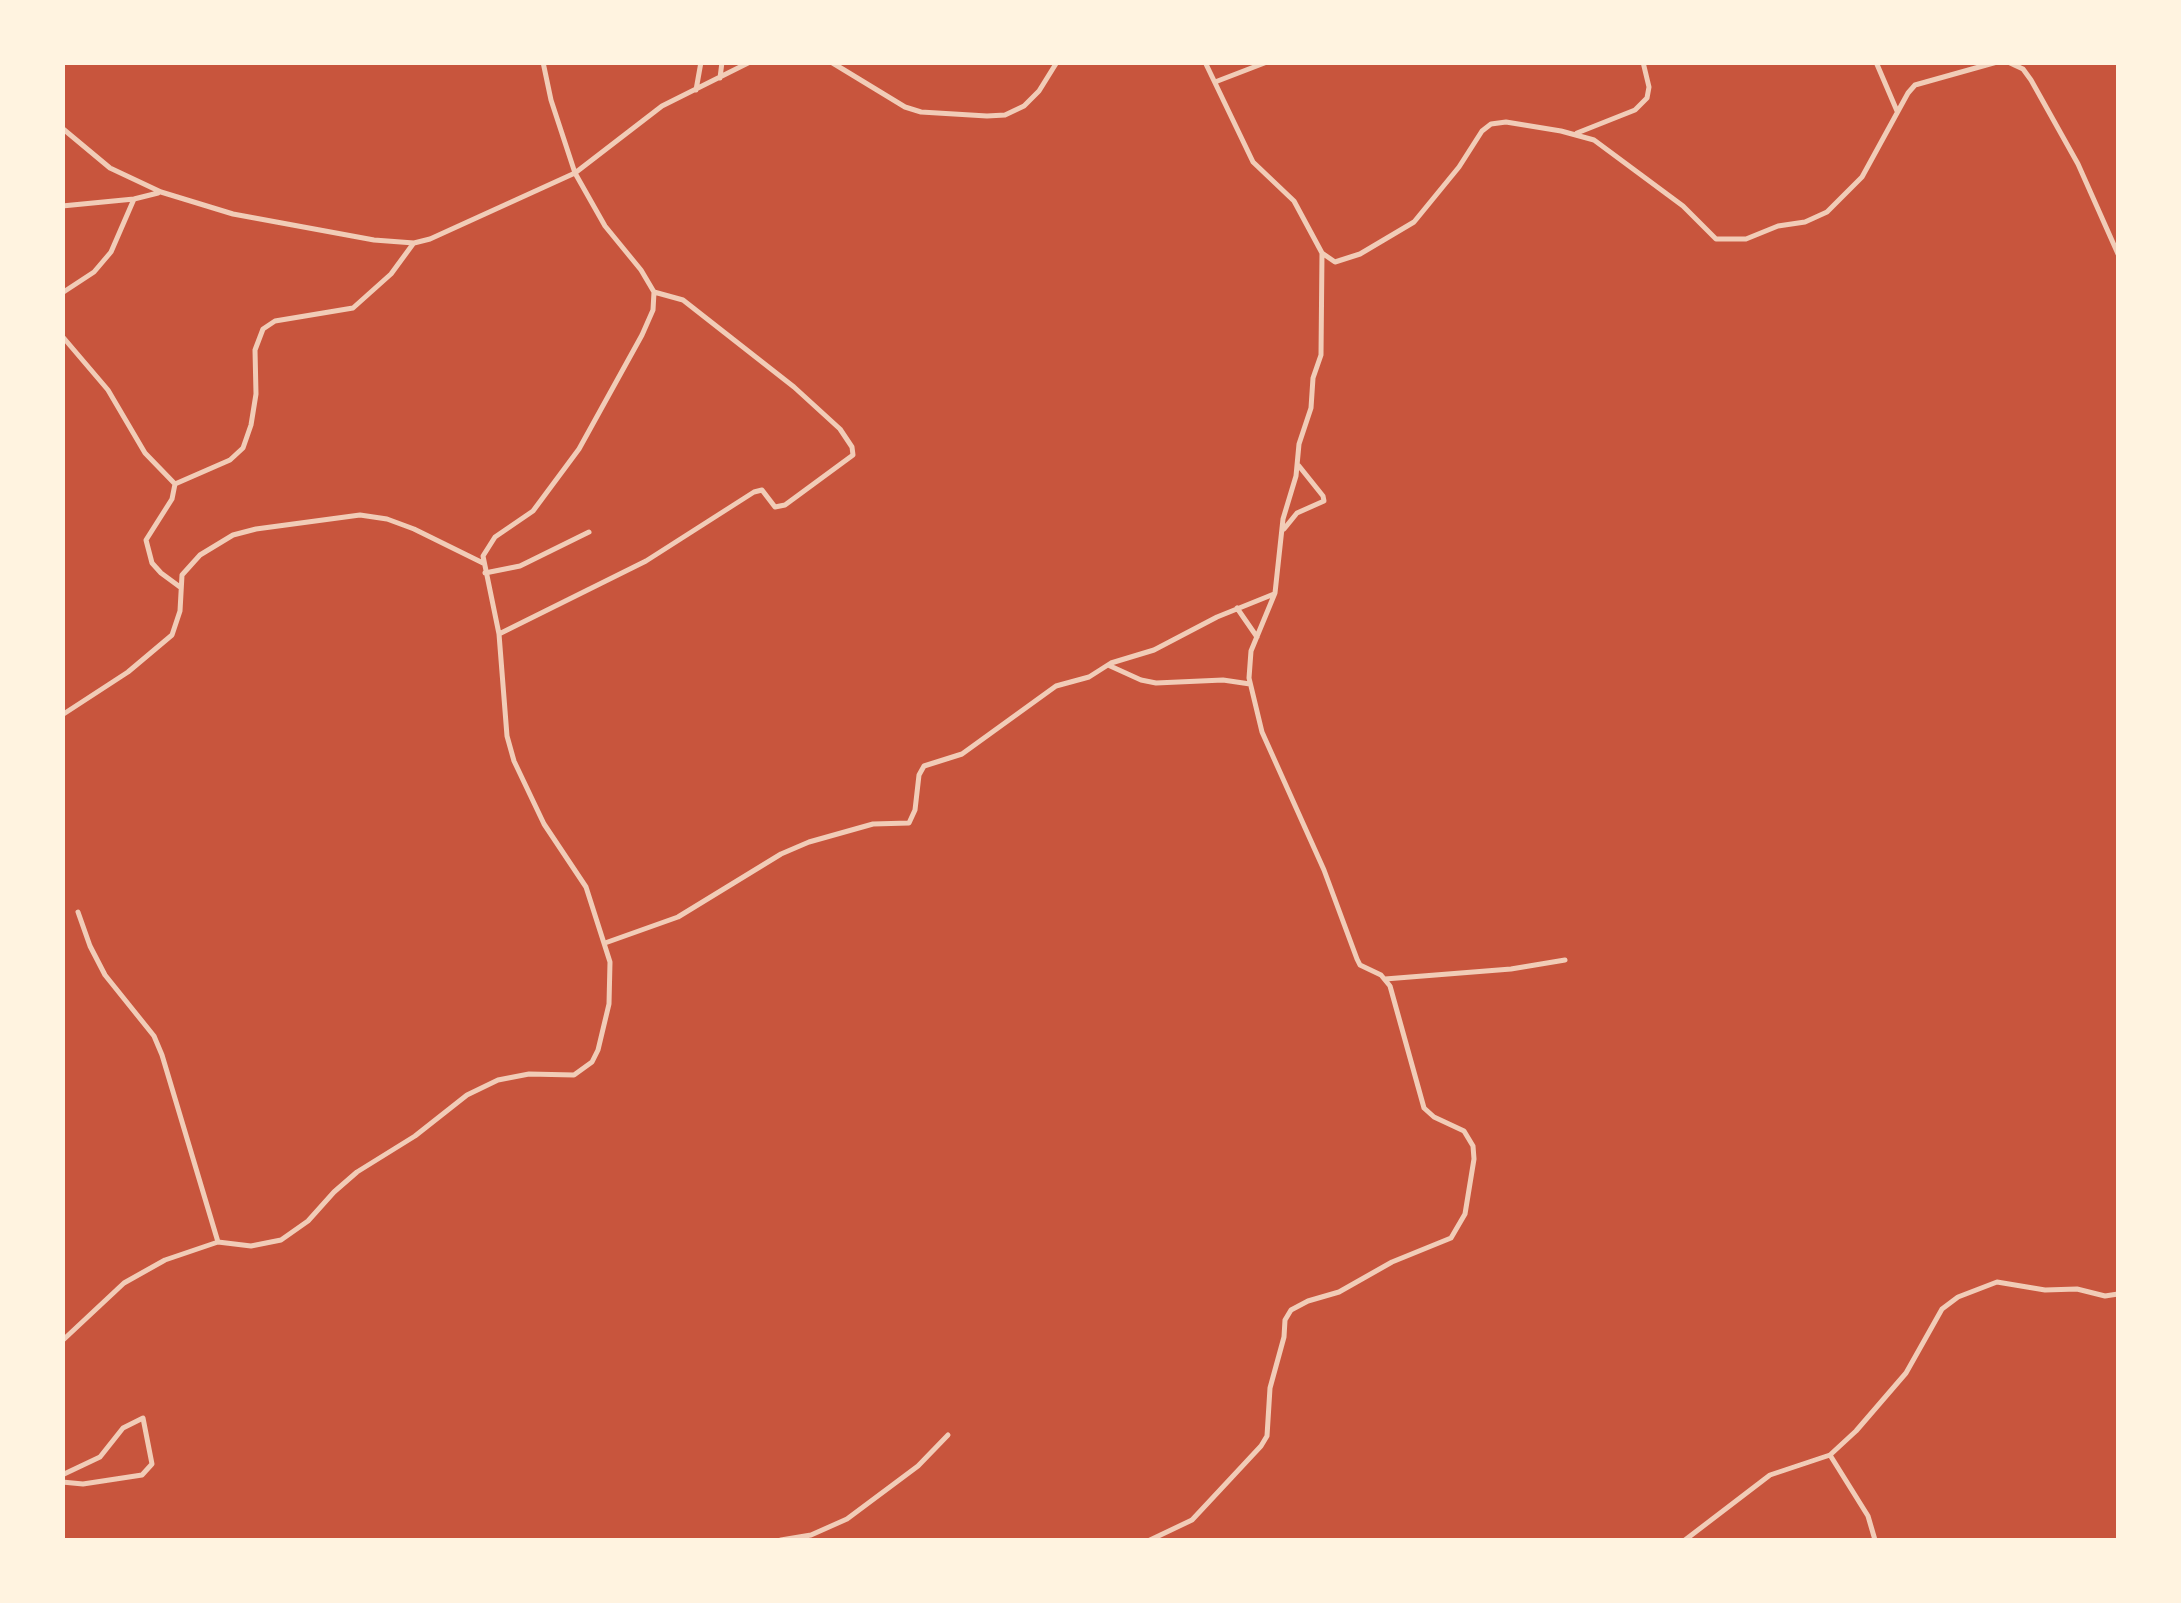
<!DOCTYPE html>
<style>
body{margin:0}
#map{position:relative;width:2181px;height:1603px;overflow:hidden;background:#c8553d;font-family:Figtree,sans-serif}
canvas{display:block}
.frame{position:absolute;inset:0;border:65px solid #fff3e0;pointer-events:none}
</style>
<div id="map">
<canvas width="2181" height="1603"></canvas>
<div class="frame"></div>
</div>
<script>
const context = document.querySelector('canvas').getContext('2d');
context.lineJoin = 'round';
function toPath(rows) {
  const path = new Path2D();
  for (const r of rows) {
    path.moveTo(r[0], r[1]);
    for (let i = 2; i < r.length; i += 2) path.lineTo(r[i], r[i + 1]);
  }
  return path;
}
function stroke(path, color, width, dash) {
  context.strokeStyle = color;
  context.lineWidth = width;
  context.lineCap = dash ? 'butt' : 'round';
  context.setLineDash(dash || []);
  context.stroke(path);
}
const minor = toPath([
 [831,62,905,107,921,112,987,116,1005,115,1024,106,1039,91,1057,62],
 [1205,62,1253,162,1294,201,1322,253,1335,262,1360,254,1414,222,1459,167,1482,131,1491,124,1506,122,1561,131,1594,140,1683,206,1716,239,1746,239,1778,226,1805,222,1827,212,1862,177,1908,93,1915,85,1997,62],
 [1876,62,1897,111],
 [2008,62,2023,69,2031,80,2078,164,2118,254],
 [720,78,722,62],
 [1215,82,1267,62],
 [696,90,701,62],
 [62,128,110,168,161,192,233,214,374,240,414,243,430,239,575,173,662,106,750,62],
 [1577,133,1635,110,1647,98,1649,87,1643,62],
 [62,206,134,199,158,193],
 [62,293,94,272,111,252,134,199],
 [62,336,108,390,145,453,175,484,172,499,146,540,152,563,161,573,180,587],
 [175,484,230,460,243,448,251,425,256,394,255,350,263,329,275,321,353,308,391,274,413,244],
 [1284,529,1297,513,1324,501,1323,496,1299,466],
 [485,573,520,566,589,532],
 [1237,608,1257,637],
 [499,634,646,561,754,492,762,490,775,507,785,505,853,455,852,447,840,429,794,387,683,300,654,292],
 [1108,665,1141,680,1156,683,1223,680,1250,684],
 [62,715,128,672,172,635,180,611,182,575,200,555,233,535,256,529,360,515,387,519,414,529,483,563],
 [78,912,90,946,105,975,154,1036,162,1055,218,1242],
 [605,943,678,917,781,854,809,842,873,824,909,823,915,810,919,775,924,766,962,754,1056,686,1089,677,1111,663,1154,650,1217,617,1274,594],
 [1385,979,1511,969,1565,960],
 [62,1341,124,1283,165,1260,218,1242,251,1246,281,1240,308,1221,334,1192,357,1172,415,1136,467,1095,498,1080,529,1074,574,1075,592,1062,598,1050,609,1004,610,962,586,887,544,824,514,761,507,736,499,634,483,556,495,537,533,511,579,449,642,335,653,310,654,292,641,270,605,226,575,173,551,100,543,62],
 [1830,1455,1868,1516,1875,1540],
 [62,1475,100,1457,123,1428,143,1418,152,1464,142,1475,83,1484,62,1482],
 [781,1540,811,1535,847,1519,918,1466,948,1435],
 [1150,1540,1192,1520,1261,1446,1267,1436,1270,1388,1284,1337,1285,1320,1291,1310,1308,1301,1339,1292,1392,1262,1451,1238,1465,1214,1474,1159,1473,1146,1464,1131,1434,1117,1424,1108,1390,986,1381,975,1360,965,1357,959,1324,870,1262,732,1249,678,1251,651,1275,593,1283,519,1296,476,1299,444,1311,408,1313,378,1321,355,1322,253],
 [1685,1540,1770,1475,1830,1455,1856,1431,1906,1373,1942,1309,1958,1297,1997,1282,2045,1290,2077,1289,2105,1296,2118,1294]
]);
stroke(minor, '#f1ccb7', 5);
</script>
